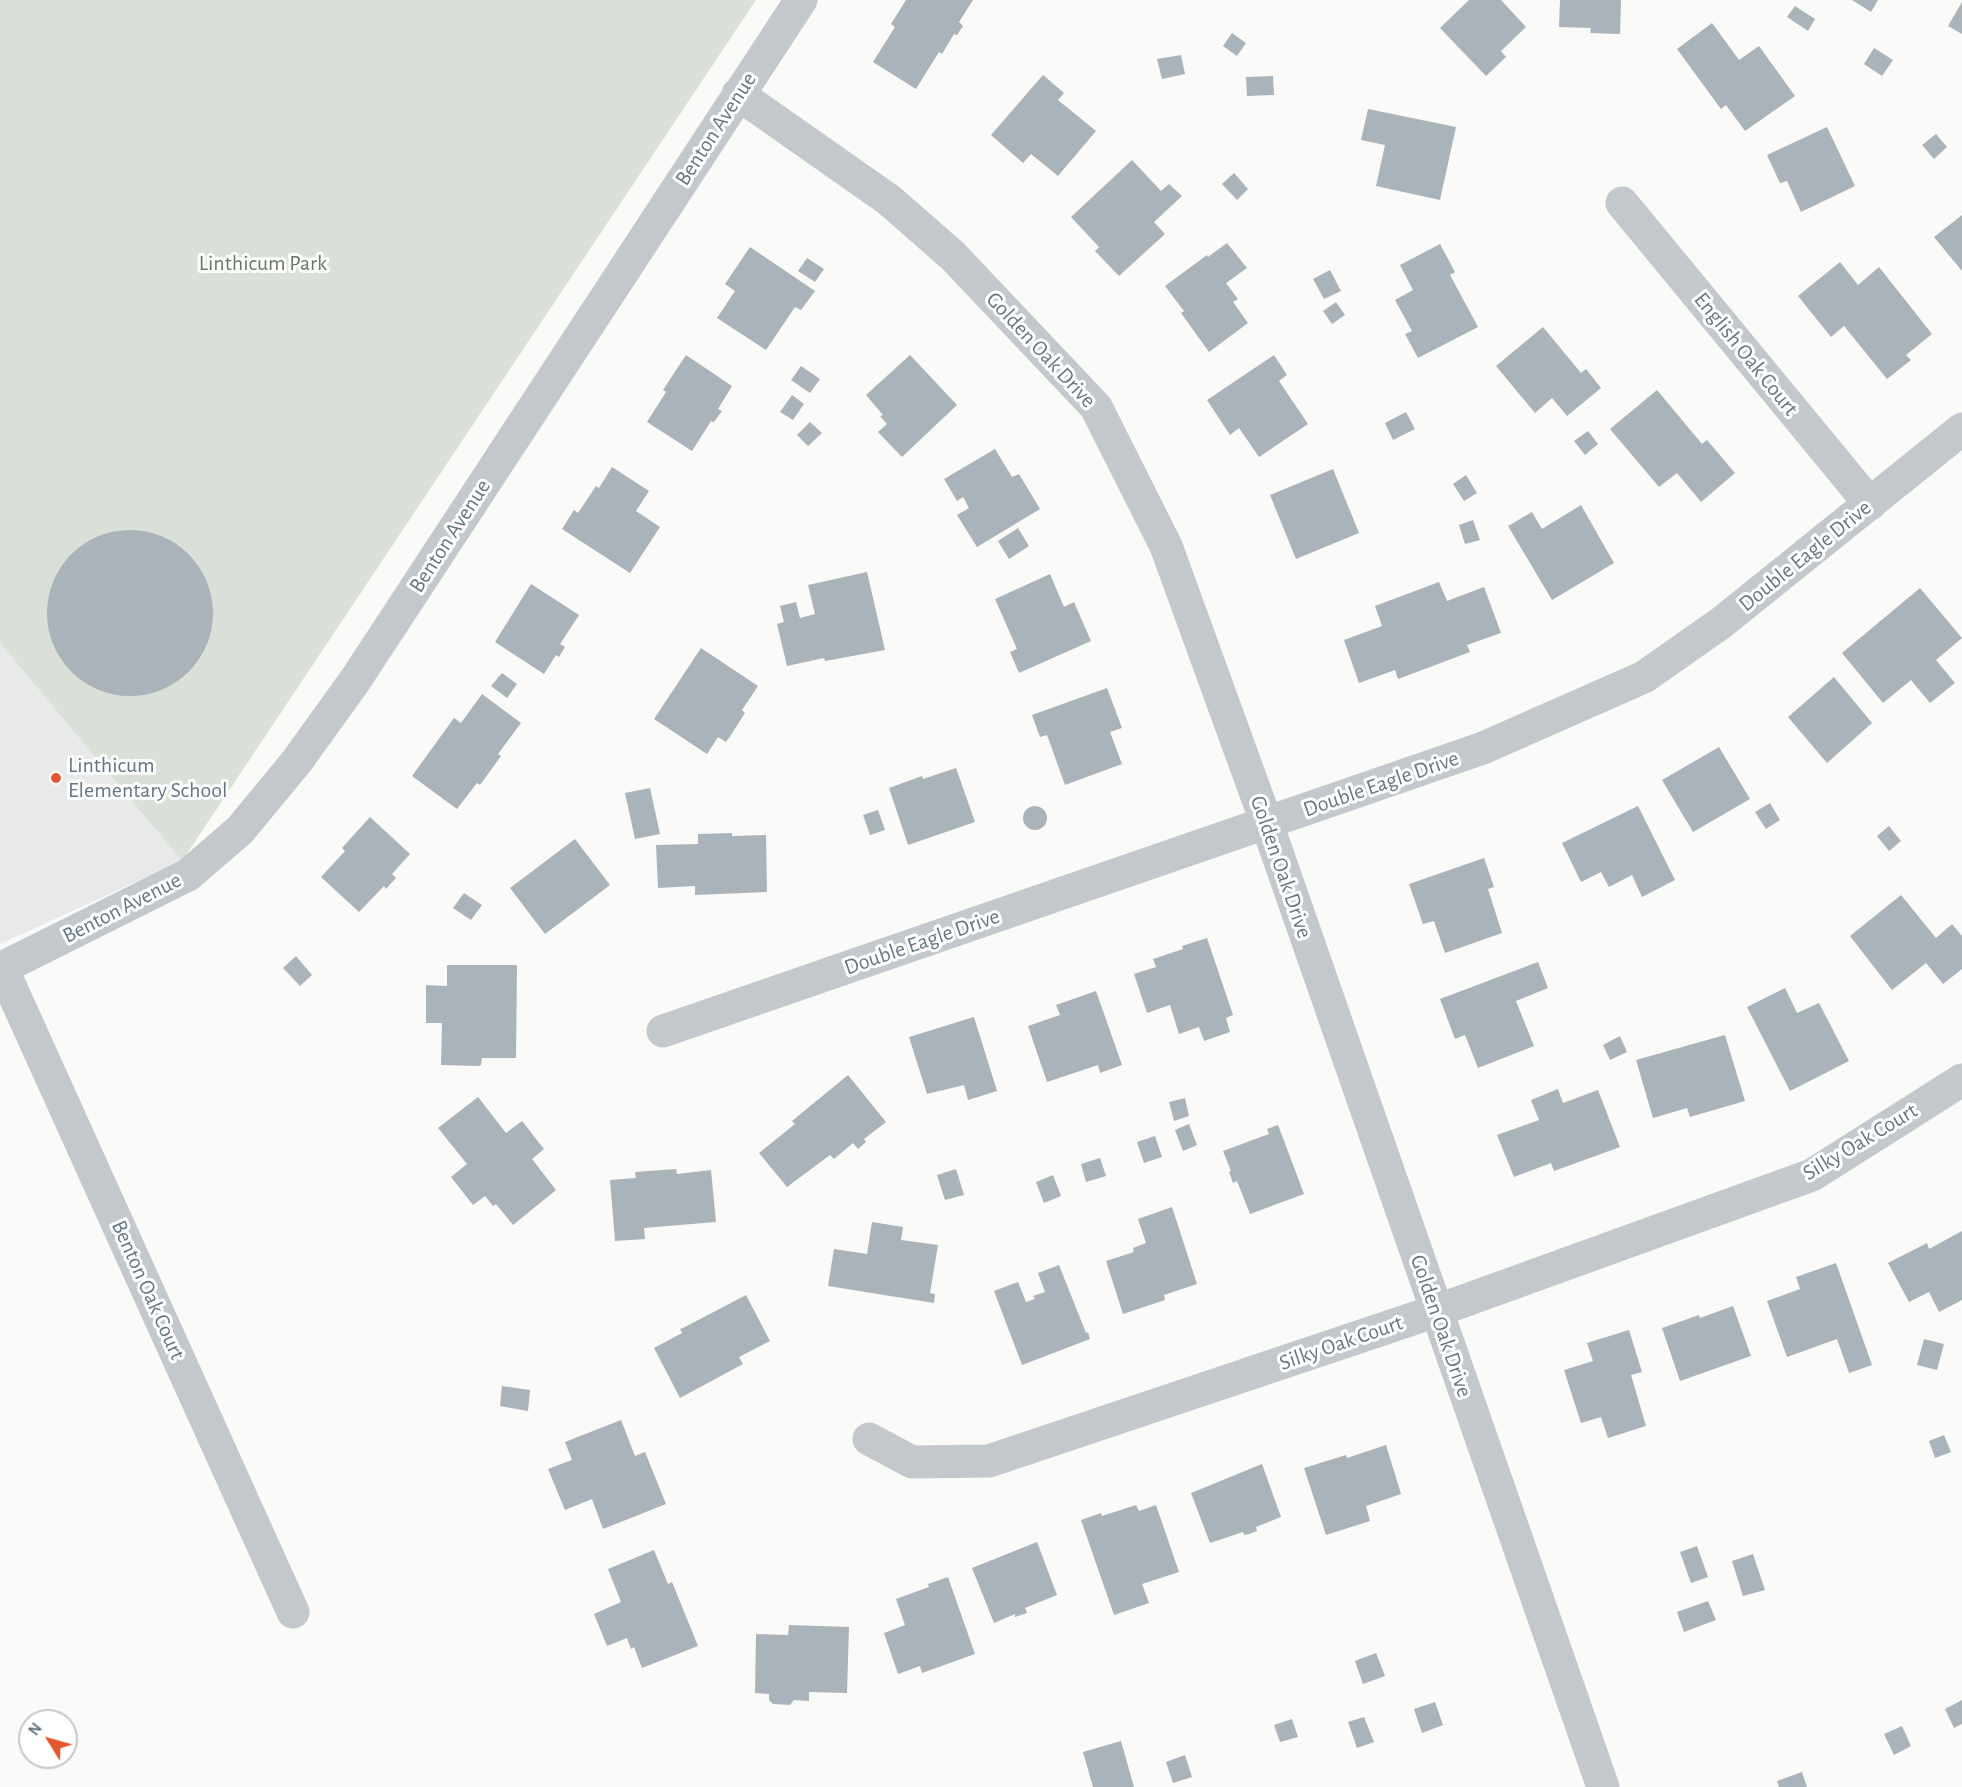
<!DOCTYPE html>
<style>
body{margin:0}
#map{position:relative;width:1962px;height:1787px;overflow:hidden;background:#fafaf8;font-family:"Alegreya Sans",sans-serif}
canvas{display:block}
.north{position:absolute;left:18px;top:1709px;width:60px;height:60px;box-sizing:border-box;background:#fff;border:2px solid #c1c8cd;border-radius:50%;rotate:307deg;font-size:16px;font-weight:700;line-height:24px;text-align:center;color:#657683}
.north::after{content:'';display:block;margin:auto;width:21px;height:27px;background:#e4572e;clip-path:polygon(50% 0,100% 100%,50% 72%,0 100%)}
</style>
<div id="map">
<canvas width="1962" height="1787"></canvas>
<div class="north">N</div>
</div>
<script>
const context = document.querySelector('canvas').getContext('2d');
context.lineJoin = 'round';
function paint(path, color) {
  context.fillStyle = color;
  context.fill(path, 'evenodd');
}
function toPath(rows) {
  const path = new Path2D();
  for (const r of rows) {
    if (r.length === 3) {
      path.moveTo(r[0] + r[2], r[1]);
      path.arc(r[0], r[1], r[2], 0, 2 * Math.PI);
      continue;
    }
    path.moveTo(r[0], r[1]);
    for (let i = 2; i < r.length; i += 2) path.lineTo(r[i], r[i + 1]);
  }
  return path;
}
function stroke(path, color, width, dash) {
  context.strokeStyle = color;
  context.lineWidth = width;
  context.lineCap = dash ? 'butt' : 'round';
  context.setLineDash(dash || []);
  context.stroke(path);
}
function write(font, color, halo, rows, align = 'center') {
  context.font = font + ' "Alegreya Sans",sans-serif';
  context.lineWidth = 6;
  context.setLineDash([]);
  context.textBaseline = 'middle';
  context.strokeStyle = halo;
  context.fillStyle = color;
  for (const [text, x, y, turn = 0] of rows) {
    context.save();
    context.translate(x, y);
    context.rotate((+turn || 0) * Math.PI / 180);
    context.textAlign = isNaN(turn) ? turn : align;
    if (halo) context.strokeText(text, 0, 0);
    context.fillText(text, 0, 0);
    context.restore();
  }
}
const built = toPath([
 [0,643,182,861,0,944]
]);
const green = toPath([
 [0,0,756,0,182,861,0,643]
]);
const building = toPath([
 [906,0,973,0,959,22,963,26,957,35,954,34,942,54,939,52,916,89,873,62,895,27,891,24],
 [1469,0,1501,0,1526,27,1501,51,1506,57,1486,76,1440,28],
 [1560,0,1621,0,1620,34,1590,33,1591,28,1559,27],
 [1852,0,1878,0,1871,12],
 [1962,2,1962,34,1948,26],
 [1795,6,1815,19,1808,31,1787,17],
 [1712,23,1739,60,1759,46,1795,96,1745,131,1726,105,1721,109,1677,49],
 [1232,33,1246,43,1237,56,1223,46],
 [1874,48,1893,60,1882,76,1864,64],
 [1181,55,1185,74,1162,79,1157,59],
 [1043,75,1064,93,1058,100,1096,131,1058,176,1031,154,1023,163,991,135],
 [1273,76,1274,95,1247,96,1246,77],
 [1368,109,1456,127,1440,200,1376,186,1385,145,1361,140],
 [1827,127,1855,186,1801,212,1787,181,1780,183,1767,155],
 [1936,134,1947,147,1934,159,1922,145],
 [1132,160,1161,191,1169,184,1182,196,1154,222,1165,234,1119,276,1095,251,1099,247,1071,217],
 [1234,173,1248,189,1237,200,1222,184],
 [1962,215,1962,271,1934,237],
 [1227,243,1247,268,1226,283,1238,299,1233,302,1248,323,1209,352,1181,313,1184,311,1165,286,1207,255,1208,257],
 [1440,244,1455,272,1450,275,1478,327,1418,358,1405,334,1412,331,1395,300,1413,290,1400,265],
 [750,247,815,291,801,310,795,307,766,350,717,318,735,291,725,284],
 [807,258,824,269,815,282,798,271],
 [1840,262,1858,285,1879,267,1932,334,1906,355,1911,360,1887,379,1844,326,1831,337,1798,296],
 [1330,270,1341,291,1324,299,1313,279],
 [1336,302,1345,315,1332,324,1323,311],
 [1543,327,1581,373,1586,369,1601,388,1567,416,1552,398,1535,413,1496,366],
 [686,355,732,386,718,409,722,411,714,422,711,421,692,451,647,422,666,392,663,390],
 [910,355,957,405,902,457,878,432,887,424,880,416,883,415,866,395],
 [1274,355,1287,375,1279,381,1308,424,1259,457,1239,428,1230,435,1207,400],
 [801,366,820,379,810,393,791,380],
 [1657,390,1702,444,1707,440,1735,473,1701,502,1677,473,1659,487,1610,429],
 [792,395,804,404,793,420,780,412],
 [1406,412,1415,429,1393,440,1385,423],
 [810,422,822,433,808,446,797,435],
 [1588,431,1598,444,1585,455,1574,441],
 [995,449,1012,477,1019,474,1040,509,977,547,957,515,969,508,963,497,957,501,944,479],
 [612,467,649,491,636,511,660,527,630,573,562,529,574,510,578,513,596,486,599,488],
 [1333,469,1359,533,1296,559,1270,495],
 [1466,475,1477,493,1464,501,1453,484],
 [1581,505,1614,563,1552,600,1508,526,1532,512,1542,529],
 [1473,520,1480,540,1465,544,1459,525],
 [1018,528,1029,546,1009,559,998,541],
 [130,613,83],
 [867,572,885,650,825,661,824,658,787,666,777,624,784,622,780,606,796,602,800,618,815,614,808,585],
 [1050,574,1064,607,1074,602,1091,641,1019,673,1010,652,1017,649,995,599],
 [1439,582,1447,601,1484,587,1501,633,1467,645,1470,652,1398,679,1395,670,1359,683,1344,640,1382,626,1375,606],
 [531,584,579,615,560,644,565,647,559,657,556,655,544,674,495,642],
 [1920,588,1962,638,1936,660,1955,683,1930,703,1911,680,1883,703,1842,653],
 [701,648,758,686,742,710,745,713,729,738,726,742,718,737,707,754,654,719],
 [502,673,517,684,507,698,491,686],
 [1834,677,1872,723,1827,763,1788,717],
 [1107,688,1122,728,1110,732,1122,764,1065,785,1047,735,1040,737,1032,715],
 [482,694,521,723,498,754,501,756,480,785,477,783,457,809,412,776,454,718,461,723],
 [1719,747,1750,799,1693,832,1662,780],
 [956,768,975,822,908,845,889,788,922,776,923,779],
 [650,788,660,834,635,839,625,793],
 [1770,803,1780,820,1766,829,1755,812],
 [1638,806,1675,880,1642,897,1632,875,1609,887,1601,872,1581,882,1562,843],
 [1035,818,12],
 [878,810,885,830,870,835,863,815],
 [370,817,410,854,392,874,396,878,386,889,384,886,359,912,321,877,345,851,342,848],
 [1889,826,1901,841,1889,851,1877,836],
 [732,833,732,836,766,835,767,892,695,895,695,886,658,888,656,845,698,844,698,834],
 [575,839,610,885,545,934,510,888],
 [1484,858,1494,887,1488,889,1502,933,1445,953,1434,921,1423,924,1409,884],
 [464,893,482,905,471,920,453,908],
 [1901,895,1936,938,1952,924,1962,936,1962,969,1943,984,1926,963,1892,990,1850,936],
 [1207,938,1233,1015,1226,1018,1230,1032,1204,1041,1199,1027,1179,1034,1170,1005,1147,1013,1134,974,1156,967,1153,959,1183,949,1182,946],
 [296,956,312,975,300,986,283,968],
 [1538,962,1548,988,1516,1001,1534,1046,1478,1068,1465,1035,1455,1039,1440,999],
 [447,965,517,965,516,1058,482,1058,481,1065,479,1066,441,1065,442,1023,426,1023,426,985,447,986],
 [1785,988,1797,1013,1819,1003,1849,1061,1790,1091,1747,1007],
 [1096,991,1122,1065,1100,1073,1098,1065,1047,1082,1028,1026,1060,1015,1056,1005],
 [974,1017,997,1091,968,1100,964,1085,927,1094,909,1037],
 [1725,1035,1745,1101,1690,1117,1687,1108,1653,1118,1636,1060],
 [1620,1036,1627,1052,1610,1060,1603,1045],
 [848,1075,886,1122,864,1139,866,1142,858,1149,853,1143,834,1159,830,1155,787,1187,759,1153,795,1124,792,1121],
 [1558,1089,1563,1103,1598,1090,1620,1147,1554,1171,1551,1163,1514,1177,1497,1135,1539,1120,1531,1100],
 [478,1097,506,1133,522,1121,544,1149,532,1159,556,1190,513,1225,496,1204,493,1206,485,1196,473,1205,451,1177,467,1164,438,1128],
 [1185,1098,1189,1116,1174,1121,1169,1102],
 [1189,1124,1197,1145,1183,1151,1175,1130],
 [1278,1125,1304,1194,1250,1214,1237,1181,1233,1183,1229,1172,1231,1171,1223,1151,1269,1134,1267,1129],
 [1155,1136,1162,1157,1144,1163,1137,1142],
 [1100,1158,1106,1176,1086,1182,1081,1164],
 [676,1169,677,1174,711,1170,716,1222,644,1228,645,1239,615,1241,610,1180,636,1178,635,1172],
 [956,1169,964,1195,945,1200,937,1175],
 [1053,1175,1061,1196,1044,1203,1036,1182],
 [1172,1207,1197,1284,1164,1295,1165,1300,1123,1314,1106,1261,1134,1252,1133,1248,1146,1243,1138,1219],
 [872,1222,903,1227,901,1240,938,1245,930,1293,935,1294,934,1303,828,1286,834,1249,867,1254],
 [1962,1231,1962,1300,1939,1312,1929,1292,1909,1302,1888,1263,1927,1243,1929,1249],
 [1836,1263,1872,1365,1849,1373,1837,1339,1787,1357,1767,1301,1800,1289,1796,1277],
 [1059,1265,1086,1333,1088,1332,1090,1339,1022,1365,994,1291,1018,1282,1026,1302,1035,1299,1033,1296,1045,1292,1038,1273],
 [746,1295,770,1341,739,1357,743,1364,680,1398,654,1348,682,1333,680,1329,683,1328],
 [1733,1306,1751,1356,1680,1381,1662,1328,1699,1315,1700,1318],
 [1629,1330,1642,1372,1631,1375,1646,1426,1608,1438,1601,1417,1581,1423,1564,1370,1593,1361,1587,1343],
 [1924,1339,1944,1344,1937,1370,1917,1365],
 [502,1386,530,1390,528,1411,500,1406],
 [621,1420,635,1456,645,1452,666,1504,603,1529,592,1499,565,1510,548,1469,572,1460,565,1442],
 [1944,1435,1951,1452,1935,1458,1929,1441],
 [1386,1445,1401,1494,1366,1506,1370,1521,1326,1535,1304,1468,1346,1455,1347,1458],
 [1262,1464,1281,1517,1256,1527,1257,1531,1249,1534,1244,1535,1243,1532,1210,1543,1191,1493],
 [1136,1505,1139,1511,1156,1505,1179,1572,1142,1584,1149,1603,1114,1615,1081,1520,1101,1513,1102,1516],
 [1037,1542,1057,1595,1025,1608,1027,1613,1015,1617,1015,1614,994,1623,972,1568],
 [1697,1546,1708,1577,1691,1583,1680,1552],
 [654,1550,668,1584,672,1582,698,1646,642,1668,634,1647,631,1649,627,1638,607,1646,594,1614,621,1602,608,1569],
 [1753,1554,1765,1590,1743,1596,1732,1561],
 [948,1577,975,1654,922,1673,920,1666,898,1674,884,1633,905,1625,896,1599,929,1587,928,1584],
 [1708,1601,1716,1620,1684,1632,1677,1612],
 [789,1625,849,1627,847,1693,809,1692,809,1701,794,1700,790,1705,773,1704,769,1700,769,1694,755,1693,756,1634,788,1635],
 [1376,1653,1385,1676,1363,1684,1355,1661],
 [1962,1700,1962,1724,1954,1728,1945,1709],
 [1435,1702,1443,1725,1422,1733,1414,1709],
 [1364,1717,1374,1742,1357,1748,1348,1722],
 [1292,1719,1298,1737,1280,1742,1274,1725],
 [1902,1726,1911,1746,1894,1755,1884,1734],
 [1121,1741,1134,1787,1093,1787,1083,1752],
 [1185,1755,1192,1777,1173,1783,1166,1762],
 [1802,1772,1807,1787,1779,1787,1777,1781]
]);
const minor = toPath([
 [738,94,889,200,953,256,1096,407,1166,546,1267,824,1603,1787],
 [1622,203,1870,504],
 [2,968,293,1612],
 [0,969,188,875,240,830,297,761,356,679,801,0],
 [663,1031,1483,748,1644,677,1721,623,1962,429],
 [869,1439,912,1462,989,1461,1436,1311,1812,1175,1962,1080]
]);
const markers = [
 [56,778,6,"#e4572e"]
];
const streetNames = [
 ["Benton Avenue",716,129,-57],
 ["Golden Oak Drive",1041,350,47],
 ["English Oak Court",1746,354,51],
 ["Benton Avenue",450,536,-57],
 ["Double Eagle Drive",1805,556,-39],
 ["Double Eagle Drive",1381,784,-19],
 ["Golden Oak Drive",1281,867,71],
 ["Benton Avenue",122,908,-27],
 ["Double Eagle Drive",922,942,-19],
 ["Silky Oak Court",1860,1142,-31],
 ["Benton Oak Court",148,1290,66],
 ["Golden Oak Drive",1441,1326,71],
 ["Silky Oak Court",1341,1343,-19]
];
const parkNames = [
 ["Linthicum Park",263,263]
];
const poiNames = [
 ["Linthicum",68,765],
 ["Elementary School",68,790]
];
paint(built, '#e8e9e9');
paint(green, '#dadfd7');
paint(building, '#aab3b9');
stroke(minor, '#c3c8cc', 33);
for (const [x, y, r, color] of markers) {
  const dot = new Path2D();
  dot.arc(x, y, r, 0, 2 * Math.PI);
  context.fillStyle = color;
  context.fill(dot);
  stroke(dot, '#fff', 2);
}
write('22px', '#657683', '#fff', streetNames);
write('22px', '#687a64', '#fff', parkNames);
write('22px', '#657683', '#fff', poiNames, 'left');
</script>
